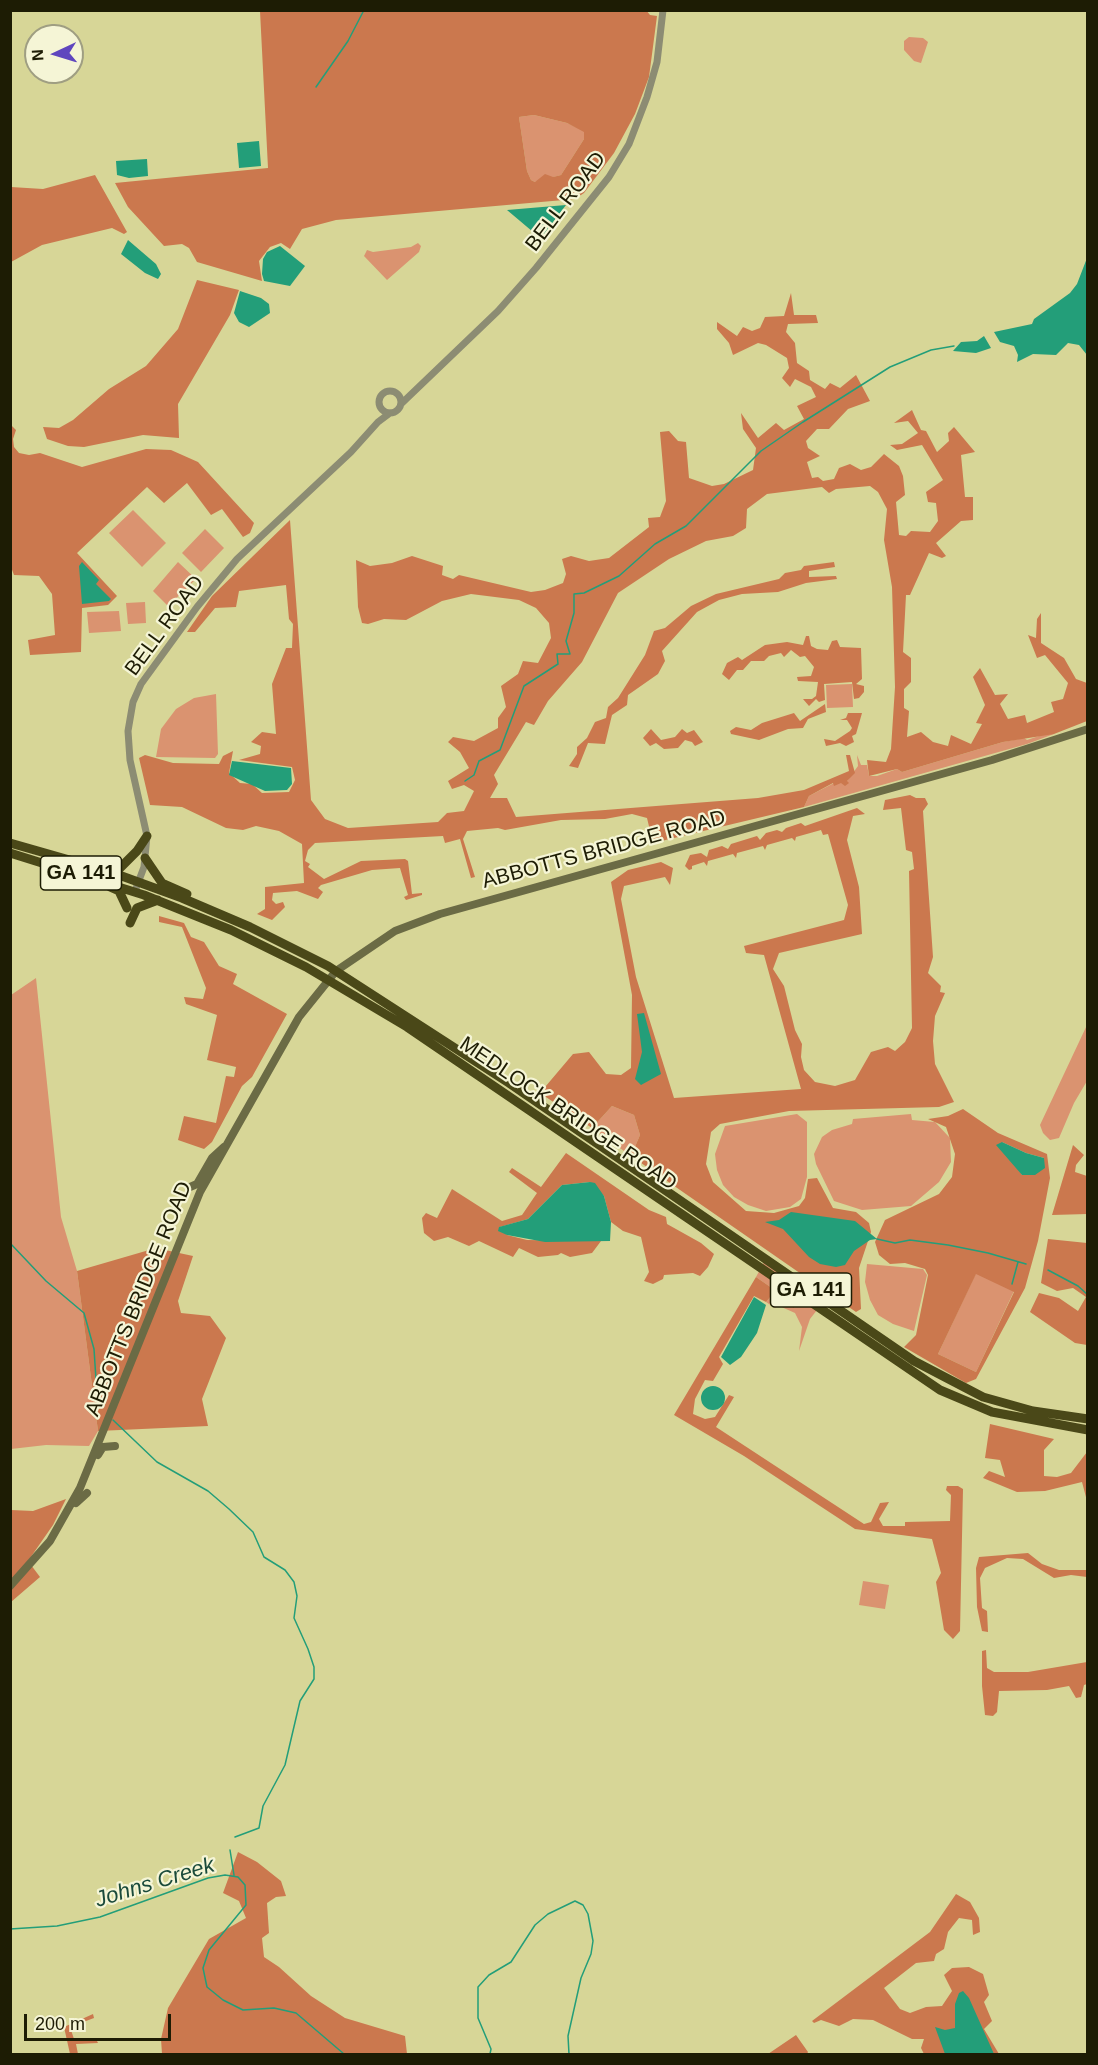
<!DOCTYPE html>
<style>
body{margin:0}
#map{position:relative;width:1098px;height:2065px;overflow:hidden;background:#d7d697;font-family:Arial,sans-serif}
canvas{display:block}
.frame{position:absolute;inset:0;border:12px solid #1d1c04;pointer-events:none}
.north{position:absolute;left:24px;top:24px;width:60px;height:60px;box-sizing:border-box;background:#f5f5d6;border:2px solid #9f9e82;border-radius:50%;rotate:266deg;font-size:16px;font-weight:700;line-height:24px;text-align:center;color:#1d1c04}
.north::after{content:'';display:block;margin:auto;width:21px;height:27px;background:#5f46be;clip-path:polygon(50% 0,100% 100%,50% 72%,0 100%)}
.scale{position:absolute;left:24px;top:2014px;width:147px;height:27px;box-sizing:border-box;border:3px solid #1d1c04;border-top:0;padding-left:8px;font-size:18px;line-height:21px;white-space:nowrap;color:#1d1c04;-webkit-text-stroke:4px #f5f5d6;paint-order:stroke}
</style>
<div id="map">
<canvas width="1098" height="2065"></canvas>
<div class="frame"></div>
<div class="north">N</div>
<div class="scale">200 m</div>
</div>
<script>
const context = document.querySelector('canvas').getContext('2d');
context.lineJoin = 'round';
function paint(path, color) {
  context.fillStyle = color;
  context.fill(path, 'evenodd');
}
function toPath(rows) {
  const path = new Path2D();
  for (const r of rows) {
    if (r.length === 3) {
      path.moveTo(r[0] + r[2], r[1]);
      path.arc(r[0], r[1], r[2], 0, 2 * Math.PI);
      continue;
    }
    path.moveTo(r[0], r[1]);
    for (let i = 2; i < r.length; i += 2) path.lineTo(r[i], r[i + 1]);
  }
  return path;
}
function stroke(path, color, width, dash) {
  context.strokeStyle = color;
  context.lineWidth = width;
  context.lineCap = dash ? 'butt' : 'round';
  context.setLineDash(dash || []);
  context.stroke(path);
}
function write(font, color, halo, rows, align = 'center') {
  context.font = font + ' Arial,sans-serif';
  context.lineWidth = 4.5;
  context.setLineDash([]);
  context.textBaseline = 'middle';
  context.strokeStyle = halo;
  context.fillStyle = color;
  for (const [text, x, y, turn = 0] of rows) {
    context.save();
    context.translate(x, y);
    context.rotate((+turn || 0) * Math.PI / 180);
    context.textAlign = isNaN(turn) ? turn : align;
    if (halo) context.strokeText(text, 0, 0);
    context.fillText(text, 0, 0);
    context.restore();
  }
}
const green = toPath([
 [909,37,923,38,928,42,921,63,914,61,904,50,904,41],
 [534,115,567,123,584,131,584,139,561,175,535,182,531,180,527,171,519,117],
 [418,243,421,246,419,252,387,280,364,256,367,250,373,252,411,247],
 [133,510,166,543,142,567,109,533],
 [205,529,224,548,201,572,182,553],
 [178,562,196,579,168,606,153,591],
 [145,602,146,623,128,624,126,603],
 [119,611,121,631,89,633,87,612],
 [852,684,853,707,827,708,826,685],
 [216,694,218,754,215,758,156,757,161,729,176,709,194,698],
 [1048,733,1054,734,1027,744,804,807,809,796,834,783,847,781,858,766,857,755,861,765,867,765,869,776,877,776,897,769,902,772,1003,742,1024,738,1027,740],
 [36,978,61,1217,77,1271,98,1431,89,1446,46,1445,11,1449,11,995],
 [1087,1025,1087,1081,1074,1103,1059,1138,1050,1140,1043,1133,1040,1125],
 [612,1106,634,1115,640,1135,631,1156,592,1128],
 [797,1114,807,1122,807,1177,801,1199,790,1207,766,1211,748,1205,734,1197,723,1185,717,1170,715,1154,725,1126],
 [911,1114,912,1120,935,1122,950,1138,951,1162,939,1182,911,1206,862,1210,834,1201,816,1164,814,1154,822,1137,832,1130,852,1124,853,1119],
 [764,1262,824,1301,810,1319,799,1351,802,1327,795,1313,777,1305,775,1308,766,1302,772,1295,795,1304,756,1277],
 [867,1264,923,1269,927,1275,914,1331,893,1324,878,1315,870,1300,865,1282],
 [976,1273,1014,1291,976,1372,938,1354],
 [863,1581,889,1585,885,1609,859,1605]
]);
const forest = toPath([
 [646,10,650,15,657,16,649,77,635,114,614,153,584,193,575,199,336,220,302,229,290,249,281,243,270,247,259,261,262,281,197,262,189,248,182,244,164,246,128,207,115,183,268,168,260,11],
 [534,115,567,123,584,132,584,139,561,175,553,177,545,174,535,182,531,180,527,171,519,117],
 [95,175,127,232,124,234,112,228,42,245,11,262,11,187,43,189],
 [197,280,239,290,230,315,178,404,179,438,143,435,84,447,68,446,47,439,43,427,59,428,73,420,109,389,146,366,178,329],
 [791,293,794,315,816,315,818,323,788,324,786,332,795,343,797,363,809,371,810,380,825,389,830,383,840,388,856,375,870,401,848,409,829,429,817,429,806,441,808,448,820,456,807,462,812,478,818,477,823,481,834,479,839,468,850,464,861,470,871,467,884,454,899,466,903,476,905,495,896,502,899,535,906,536,911,531,930,532,938,521,936,503,928,502,926,492,943,480,922,445,897,450,890,445,902,444,918,433,908,421,894,423,912,410,921,430,926,431,937,452,949,441,948,433,954,427,975,452,961,455,965,497,973,497,973,520,961,521,936,543,946,556,942,558,929,553,910,595,906,595,903,652,911,658,911,682,904,689,904,708,909,711,907,737,921,732,933,742,948,746,951,735,971,744,982,724,976,723,985,705,973,677,980,668,995,695,1008,694,1000,704,1008,719,1025,715,1027,723,1054,712,1051,702,1063,699,1068,683,1045,655,1037,658,1028,635,1036,638,1037,619,1041,613,1041,643,1064,658,1076,679,1087,683,1087,721,1054,734,1003,742,902,772,897,769,869,776,867,760,886,762,891,749,895,687,892,587,884,540,887,509,878,492,870,486,836,489,829,493,822,487,767,494,747,509,746,528,733,536,706,541,669,559,618,593,582,662,548,701,534,725,526,722,494,775,498,784,490,798,507,798,516,817,758,798,804,790,849,771,846,755,850,755,855,773,847,781,849,783,845,786,841,783,834,786,833,783,809,796,804,807,653,843,647,818,632,814,605,819,561,820,505,830,498,828,467,831,463,839,475,877,471,878,460,839,445,843,443,836,315,843,308,850,305,861,310,864,308,867,324,879,361,861,405,859,408,861,412,894,422,893,422,895,406,900,404,897,408,895,400,868,372,870,321,885,318,888,323,892,318,899,297,891,273,893,272,900,276,904,283,902,285,907,272,920,257,914,265,909,265,887,304,883,302,844,279,831,256,826,243,830,226,828,182,807,150,805,139,758,145,755,173,763,219,764,223,756,233,751,229,773,240,783,252,784,262,793,289,792,295,780,292,767,239,760,260,754,261,746,251,742,262,732,276,734,272,684,286,648,292,648,293,624,289,619,286,585,239,591,236,607,215,608,195,632,187,632,212,596,290,520,311,800,325,819,348,828,438,822,447,813,464,811,474,791,464,785,452,789,448,781,469,768,460,752,448,742,453,737,474,741,498,728,498,718,506,707,501,686,518,674,523,661,538,663,551,638,549,623,536,608,519,600,471,594,442,601,406,620,384,619,368,624,362,623,358,607,356,560,370,566,392,563,412,556,443,566,442,575,453,579,459,575,531,592,545,590,563,583,566,574,562,559,571,556,589,561,609,558,649,527,648,518,660,517,666,501,660,432,669,431,678,441,686,442,689,478,712,486,724,484,753,470,756,448,743,429,741,413,758,438,776,423,784,430,804,419,797,406,816,397,811,387,795,379,790,387,782,378,789,368,787,358,766,345,758,343,733,355,729,343,717,329,717,322,737,336,743,327,752,331,760,328,765,317,784,316],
 [10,412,11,425,16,430,13,439,14,447,19,453,29,455,40,453,82,467,146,449,171,450,198,462,254,523,250,533,243,537,222,509,211,515,187,483,164,503,147,487,77,553,117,596,108,605,82,608,81,652,30,655,28,640,55,635,52,594,39,576,14,575,11,567],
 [834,562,835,567,809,571,809,577,836,576,837,579,806,583,778,592,742,594,719,600,697,612,662,651,665,661,658,674,628,695,627,705,612,715,605,744,588,743,578,768,569,766,577,754,577,747,587,738,595,722,606,718,608,707,618,698,645,655,654,631,665,628,691,606,716,594,779,579,785,573,801,570,804,566],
 [806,636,809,636,811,646,817,649,828,650,832,641,837,640,840,647,861,648,862,679,856,684,864,686,864,692,859,698,854,699,852,682,824,684,825,700,819,702,816,699,809,706,803,699,812,699,816,696,818,682,798,681,797,677,811,676,814,667,805,656,800,657,791,650,784,657,781,653,769,656,764,661,751,661,743,670,737,670,729,680,722,674,727,663,738,657,742,660,765,645,787,642,803,645],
 [825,704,826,712,808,719,803,728,788,729,759,740,731,734,730,731,736,727,751,730,762,723,794,713,800,721],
 [848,713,862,713,856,734,852,736,854,742,846,746,840,743,826,746,824,739,835,741,850,731,852,728,847,720,840,720,846,718],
 [651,729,661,740,675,737,682,729,687,733,694,730,703,742,695,746,692,742,685,740,678,748,664,749,656,743,650,746,643,738],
 [910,795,916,798,925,798,928,804,923,811,933,957,928,973,941,986,940,992,945,993,935,1016,933,1041,935,1064,954,1102,939,1107,789,1111,720,1124,711,1132,706,1164,713,1182,746,1211,774,1213,799,1206,805,1198,808,1179,817,1178,833,1208,856,1212,869,1223,871,1232,859,1268,861,1309,856,1312,631,1156,640,1135,634,1115,612,1106,592,1128,540,1093,573,1054,589,1052,606,1074,621,1075,631,1068,632,995,611,882,628,870,661,862,673,868,670,885,665,877,624,886,621,899,636,977,674,1098,801,1089,764,955,746,953,744,946,844,920,848,905,828,834,823,835,821,830,796,837,795,841,792,838,767,845,765,850,763,846,737,853,736,858,733,854,708,861,707,866,704,862,692,866,692,869,689,870,685,866,690,855,701,853,707,857,709,850,722,846,728,849,731,844,757,836,760,840,766,833,777,830,782,832,786,828,801,823,805,826,857,808,865,814,853,816,847,840,859,887,862,934,779,953,773,969,784,986,795,1030,802,1044,801,1057,804,1070,815,1082,835,1086,855,1080,871,1052,888,1047,895,1051,905,1042,912,1028,909,871,914,869,912,852,906,850,901,808,883,810,885,800],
 [159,916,184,923,191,937,204,942,219,966,237,974,233,984,287,1014,252,1077,242,1086,212,1142,204,1149,178,1140,184,1116,216,1123,226,1076,234,1077,236,1067,207,1060,217,1015,186,1004,184,997,203,999,206,988,182,927,159,922],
 [963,1109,998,1133,1047,1154,1050,1178,1038,1241,1025,1288,976,1379,966,1383,904,1347,916,1335,928,1275,925,1269,905,1263,890,1264,879,1255,875,1242,885,1220,939,1194,952,1177,955,1154,946,1127,928,1119,948,1116],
 [1002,1142,1026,1153,1044,1158,1022,1175],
 [976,1274,1014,1292,976,1372,938,1354],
 [1073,1145,1084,1155,1076,1165,1075,1172,1087,1176,1087,1214,1052,1215],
 [566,1153,649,1210,666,1217,667,1224,701,1243,714,1254,708,1267,700,1276,693,1273,664,1275,663,1279,653,1284,644,1281,649,1272,641,1237,623,1231,611,1222,604,1196,590,1182,562,1185,528,1219,500,1227,507,1235,527,1240,601,1241,592,1253,570,1257,561,1253,558,1255,538,1257,519,1248,513,1257,479,1241,469,1246,448,1237,434,1241,424,1233,422,1218,426,1213,437,1218,452,1189,502,1221,522,1215,537,1193,509,1172,512,1168,541,1187],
 [1048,1239,1087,1243,1087,1345,1075,1343,1030,1312,1039,1293,1059,1298,1078,1311,1086,1297,1073,1288,1057,1291,1041,1283],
 [156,1248,193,1256,178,1301,181,1313,210,1316,226,1338,202,1399,208,1426,98,1431,77,1271],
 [756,1277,795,1304,794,1308,772,1295,766,1302,754,1296,719,1357,723,1364,713,1381,705,1380,695,1399,693,1414,705,1419,715,1417,729,1395,734,1397,716,1427,864,1524,871,1522,880,1503,889,1502,879,1519,883,1526,905,1526,905,1522,950,1521,951,1495,946,1490,947,1486,958,1486,963,1489,960,1631,953,1639,944,1630,936,1582,941,1573,932,1539,855,1529,744,1456,674,1415],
 [990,1424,1054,1439,1044,1450,1044,1476,1057,1477,1071,1473,1087,1452,1087,1501,1082,1482,1045,1491,1017,1492,983,1478,989,1471,1005,1477,1000,1460,985,1458],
 [66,1499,53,1525,28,1561,40,1577,11,1602,11,1510,33,1511],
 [1028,1553,1042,1564,1059,1570,1087,1570,1087,1577,1071,1575,1054,1578,1023,1559,1007,1558,985,1568,980,1578,982,1608,987,1611,988,1632,982,1631,977,1607,976,1568,979,1557],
 [986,1650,987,1668,994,1672,1028,1672,1087,1662,1087,1684,1084,1685,1081,1697,1076,1698,1069,1686,1047,1690,999,1691,997,1712,993,1716,985,1715,982,1686,982,1651],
 [238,1852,257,1862,281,1881,286,1896,276,1897,267,1903,269,1933,262,1938,264,1957,279,1967,311,1996,345,2018,405,2036,407,2054,162,2054,161,2039,168,2008,209,1939,246,1918,239,1901,223,1893],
 [956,1894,970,1902,979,1918,980,1932,973,1935,972,1920,959,1918,948,1932,944,1949,936,1954,934,1961,916,1963,884,1988,900,2009,910,2013,926,2007,942,2006,952,1991,944,1975,952,1968,969,1967,983,1974,989,1995,984,2002,992,2021,984,2029,999,2054,924,2054,921,2048,924,2039,912,2039,873,2020,853,2019,839,2026,821,2020,814,2023,812,2021,930,1932],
 [93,2014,94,2018,70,2027,74,2039,96,2039,98,2043,76,2044,78,2054,70,2054,64,2027],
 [796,2035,808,2052,807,2054,768,2054]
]);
const water = toPath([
 [259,141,261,166,239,168,237,143],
 [147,159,148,176,129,178,117,175,116,161],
 [566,205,544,234,539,237,507,210],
 [128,240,156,264,161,274,158,279,145,273,121,254],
 [280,246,305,266,290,286,264,281,262,274,263,259,267,252],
 [1087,258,1087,355,1079,345,1068,343,1056,355,1033,354,1017,362,1018,355,1014,346,1000,342,994,332,1032,324,1034,319,1070,293,1077,284],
 [240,291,261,298,269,304,270,313,249,327,239,322,234,313],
 [984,336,991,348,976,353,953,351,961,342,977,341],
 [82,562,99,580,96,584,111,599,109,601,82,604,79,566],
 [232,761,291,768,292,784,287,790,265,791,229,775],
 [644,1013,661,1074,641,1085,635,1079,642,1052,637,1014],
 [1002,1142,1026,1153,1044,1158,1045,1168,1035,1175,1022,1175,996,1145],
 [590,1182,595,1183,604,1196,611,1222,610,1241,545,1242,507,1235,498,1231,499,1227,528,1219,562,1185],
 [791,1212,855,1221,877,1239,870,1240,854,1251,845,1265,836,1267,820,1264,809,1257,783,1229,765,1222,779,1220],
 [754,1297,766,1305,757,1333,741,1357,730,1365,721,1357],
 [713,1398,12],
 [963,1991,969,1998,994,2054,945,2054,935,2027,945,2030,955,2028,955,2004,959,1993]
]);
const stream = toPath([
 [316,87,348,41,364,10],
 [465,781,474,775,479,761,500,750,524,686,558,664,557,654,570,654,566,641,574,613,574,594,584,593,619,576,655,544,686,526,761,451,803,422,890,367,931,350,954,346],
 [877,1239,895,1243,910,1240,948,1245,988,1253,1026,1264],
 [10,1243,46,1281,84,1313,94,1349,97,1395,101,1407],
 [1048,1270,1078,1286,1088,1295],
 [1012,1284,1018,1262],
 [113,1420,157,1462,208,1491,229,1509,253,1532,264,1557,285,1570,294,1582,297,1596,294,1618,308,1649,314,1667,314,1679,300,1701,285,1765,263,1806,259,1828,235,1837],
 [230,1850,234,1875],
 [10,1929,57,1926,100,1917,208,1878,225,1875,238,1877,245,1885,246,1905,209,1950,203,1968,207,1987,223,2000,243,2010,274,2008,296,2013,344,2054],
 [490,2054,491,2049,478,2018,478,1987,489,1975,511,1962,535,1925,548,1914,575,1901,583,1905,588,1914,593,1941,591,1954,581,1978,568,2036,569,2054]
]);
const tertiary = toPath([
 [390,402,11],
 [402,403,498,311,536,268,609,177,629,144,647,97,657,62,663,10],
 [135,891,144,867,147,836,130,760,128,731,133,702,141,684,197,607,237,559,351,452,378,422,390,413]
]);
const secondary = toPath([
 [190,1187,197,1184,212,1158,224,1147],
 [98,1455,103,1447,115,1446],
 [76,1503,87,1493],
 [10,1586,50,1541,80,1488,200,1192,299,1017,336,971,395,931,440,914,992,760,1088,729]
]);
const trunk = toPath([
 [10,843,108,871,182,898,250,927,328,966,509,1083,914,1361,983,1397,1033,1411,1088,1419],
 [10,853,144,895,231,930,306,967,407,1027,940,1390,992,1412,1088,1430],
 [145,858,162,883,187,894],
 [115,873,137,851,147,836],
 [110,887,119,891,127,908],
 [130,923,137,908,158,900]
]);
const shields = [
 [81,873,81],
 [811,1290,81]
];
const shieldNames = [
 ["GA 141",81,873],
 ["GA 141",811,1290]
];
const streetNames = [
 ["BELL ROAD",566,202,-53],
 ["BELL ROAD",165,626,-54],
 ["ABBOTTS BRIDGE ROAD",604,850,-15],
 ["MEDLOCK BRIDGE ROAD",568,1114,34],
 ["ABBOTTS BRIDGE ROAD",139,1299,-68]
];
const waterNames = [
 ["Johns Creek",155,1883,-17]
];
paint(green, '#da9370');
paint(forest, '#cb784e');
paint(water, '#239e79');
stroke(stream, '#239e79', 1.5);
stroke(tertiary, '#8c8c73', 7);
stroke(secondary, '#6b6b45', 8);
stroke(trunk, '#4a4818', 9);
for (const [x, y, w] of shields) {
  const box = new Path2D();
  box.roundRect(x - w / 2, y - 17, w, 34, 4.5);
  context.fillStyle = '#f5f5d6';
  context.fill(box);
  stroke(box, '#1d1c04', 1.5);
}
write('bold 20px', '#1d1c04', null, shieldNames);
write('21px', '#1d1c04', '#f5f5d6', streetNames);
write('italic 22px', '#1a4a3a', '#f5f5d6', waterNames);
</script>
